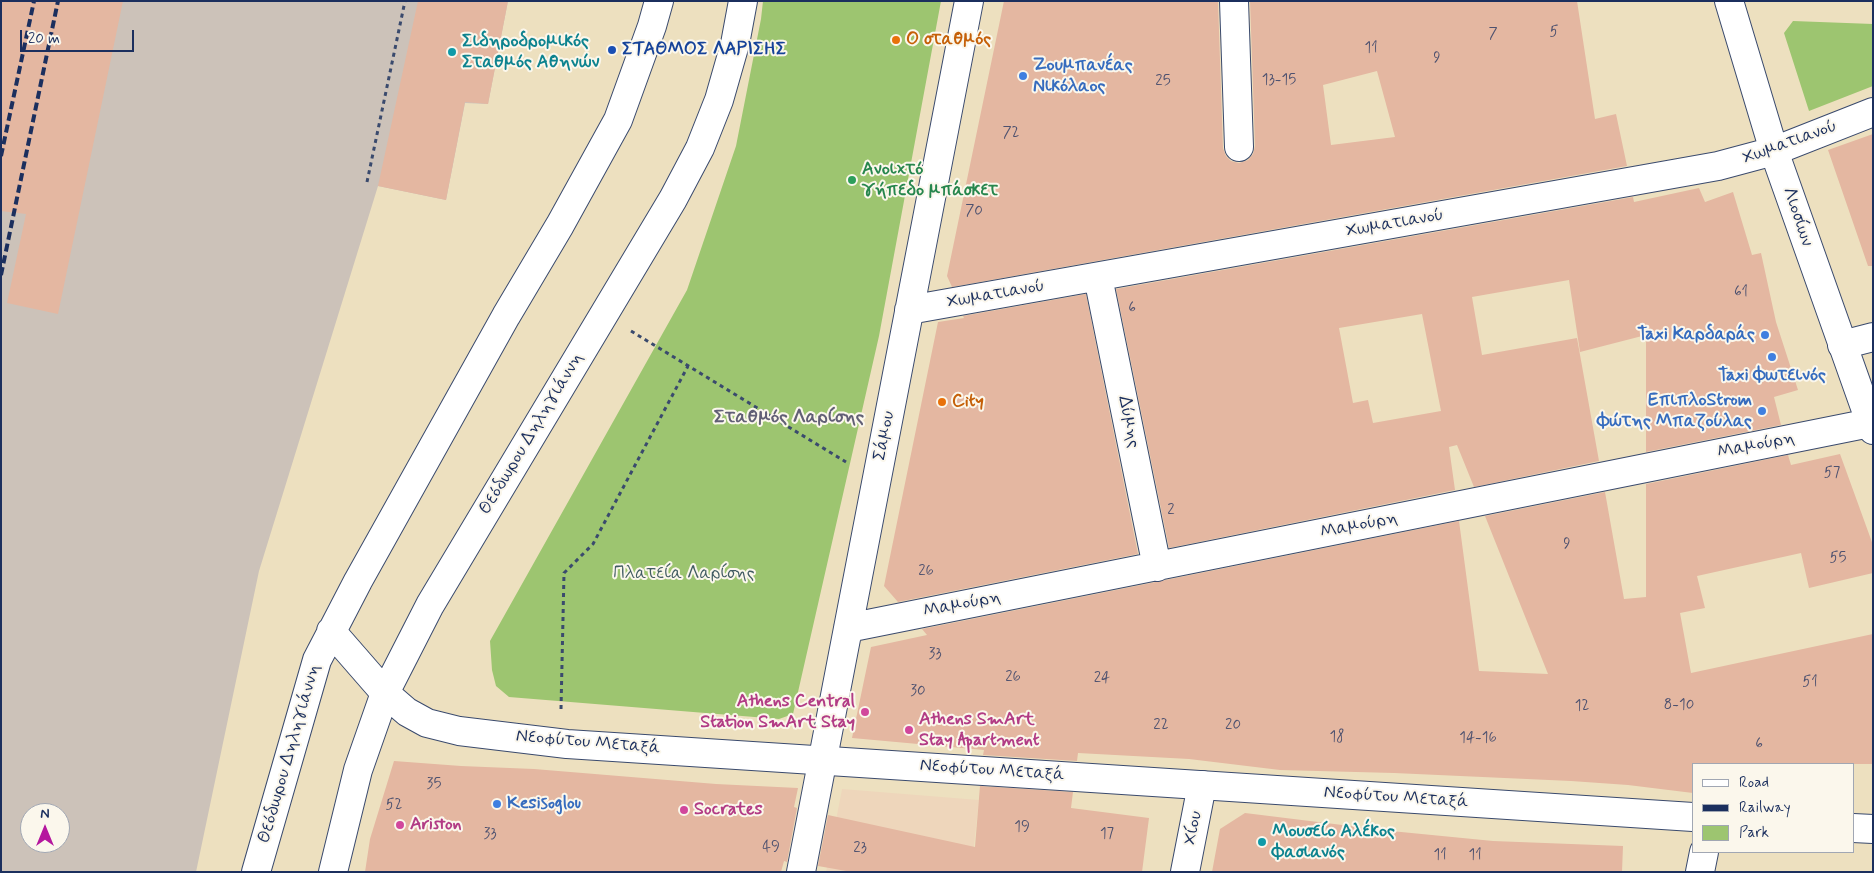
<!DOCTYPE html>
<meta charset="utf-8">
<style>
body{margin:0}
#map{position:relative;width:1874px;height:873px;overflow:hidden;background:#ede0bf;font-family:Mynerve,sans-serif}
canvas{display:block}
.frame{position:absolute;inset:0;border:2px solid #1b2f5e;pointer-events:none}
.legend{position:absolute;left:1692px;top:763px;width:162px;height:90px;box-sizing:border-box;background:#fbf7ec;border:1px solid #a1a7b3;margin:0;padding:6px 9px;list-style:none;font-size:15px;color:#1b2f5e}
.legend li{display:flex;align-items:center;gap:10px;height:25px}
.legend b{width:25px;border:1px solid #a1a7b3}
.north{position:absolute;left:20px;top:803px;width:50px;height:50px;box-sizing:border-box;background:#fbf7ec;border:1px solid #a1a7b3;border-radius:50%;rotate:0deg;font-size:14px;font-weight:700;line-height:20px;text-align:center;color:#1b2f5e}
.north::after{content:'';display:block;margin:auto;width:18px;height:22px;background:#b5179e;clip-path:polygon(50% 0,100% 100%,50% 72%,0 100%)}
.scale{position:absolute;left:20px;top:30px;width:114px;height:22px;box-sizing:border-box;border:2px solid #1b2f5e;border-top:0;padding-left:6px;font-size:15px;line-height:18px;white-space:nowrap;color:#1b2f5e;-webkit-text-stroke:4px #fbf7ec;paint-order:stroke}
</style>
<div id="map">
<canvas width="1874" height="873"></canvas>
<div class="frame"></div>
<ul class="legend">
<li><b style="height:6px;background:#fff"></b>Road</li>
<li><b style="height:6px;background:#1b2f5e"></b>Railway</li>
<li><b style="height:14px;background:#9dc570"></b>Park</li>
</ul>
<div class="north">N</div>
<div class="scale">20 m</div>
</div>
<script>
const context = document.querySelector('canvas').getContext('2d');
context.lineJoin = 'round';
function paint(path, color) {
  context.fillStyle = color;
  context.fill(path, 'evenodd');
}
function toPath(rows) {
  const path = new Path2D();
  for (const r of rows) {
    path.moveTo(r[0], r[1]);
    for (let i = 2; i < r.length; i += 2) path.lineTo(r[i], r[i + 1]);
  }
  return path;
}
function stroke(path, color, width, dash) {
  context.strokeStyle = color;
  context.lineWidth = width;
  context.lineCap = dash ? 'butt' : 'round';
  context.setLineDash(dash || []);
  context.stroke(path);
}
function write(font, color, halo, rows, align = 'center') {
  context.font = font + ' Mynerve,sans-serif';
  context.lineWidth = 4;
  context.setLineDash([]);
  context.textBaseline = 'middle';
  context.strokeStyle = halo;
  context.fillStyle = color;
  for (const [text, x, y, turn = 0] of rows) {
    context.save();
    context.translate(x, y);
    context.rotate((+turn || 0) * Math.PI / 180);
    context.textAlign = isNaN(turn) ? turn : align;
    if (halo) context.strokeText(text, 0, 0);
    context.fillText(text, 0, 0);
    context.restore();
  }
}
const built = toPath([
 [842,789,979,800,971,872,826,872]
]);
const industrial = toPath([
 [1,1,508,1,488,104,465,103,446,200,378,186,259,571,196,872,1,872],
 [30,813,60,813,60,843,30,843]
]);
const green = toPath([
 [763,1,941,1,879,336,793,714,779,719,509,697,496,686,492,670,490,641,687,290,736,146,761,19],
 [1793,21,1873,24,1873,86,1809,111,1784,33]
]);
const building = toPath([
 [1,1,123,1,58,314,7,303,26,214,1,211],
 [418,1,508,1,488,104,465,102,446,200,378,186],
 [1004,1,1218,1,1223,148,1226,156,1231,161,1239,163,1248,160,1253,154,1255,146,1250,1,1577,1,1595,119,1616,114,1627,166,952,287,947,276],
 [1377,71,1395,137,1331,145,1323,85],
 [1873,134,1873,266,1868,266,1828,150],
 [1699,188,1705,202,1733,192,1752,255,1761,253,1776,322,1798,390,1774,397,1781,425,1646,452,1646,335,1580,352,1569,280,1472,297,1482,355,1577,338,1599,461,1474,487,1457,445,1449,447,1455,490,1169,548,1116,289,1633,197,1634,202],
 [1422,314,1441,411,1373,423,1368,400,1353,403,1339,328],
 [1086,294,1138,554,898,602,884,586,938,322,964,318,963,316],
 [1840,454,1873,545,1873,573,1809,588,1801,553,1697,576,1705,608,1680,613,1691,673,1873,634,1873,764,1693,764,1693,793,1628,785,1571,781,1394,773,1280,770,1189,759,1078,753,1077,761,983,755,984,750,852,738,871,647,927,635,922,629,1459,521,1479,671,1548,674,1485,516,1605,492,1624,599,1646,597,1646,484,1788,455,1791,465],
 [394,761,461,766,534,769,716,784,798,788,794,807,797,808,787,862,784,861,781,872,365,872,370,839],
 [980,786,1073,792,1071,808,1149,818,1142,872,852,872,818,866,828,815,975,847],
 [1245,813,1391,831,1493,841,1623,846,1622,872,1212,872,1220,829]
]);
const path = toPath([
 [367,182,405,1],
 [631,331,846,462],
 [561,709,564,573,593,544,688,366]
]);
const street = toPath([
 [1234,1,1239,147],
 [1098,277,1157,567],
 [909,310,1718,166,1774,151,1873,112],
 [1842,345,1873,337],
 [848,628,1870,423],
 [801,872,969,1],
 [1185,872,1202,785],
 [1700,872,1704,852]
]);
const secondary = toPath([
 [1729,1,1774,151,1873,430],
 [331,631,385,693,407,712,427,723,459,731,567,744,1693,817],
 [1853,828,1873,829],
 [256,872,317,660,358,581,506,316,560,225,618,120,652,26,659,1],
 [333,872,358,770,385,693,430,605,673,199,700,148,719,100,735,44,743,1]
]);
const rail = toPath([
 [1,156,34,1],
 [1,275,58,1]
]);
const markers = [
 [896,40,5,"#e8710a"],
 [612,50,5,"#1a4fb4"],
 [452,52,5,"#0f9aa8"],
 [1023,76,5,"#3f7fe0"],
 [852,180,5,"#2e9e5b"],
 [1765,335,5,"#3f7fe0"],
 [1772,357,5,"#3f7fe0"],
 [942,402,5,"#e8710a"],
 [1762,411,5,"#3f7fe0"],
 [865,712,5,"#d1479c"],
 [909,730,5,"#d1479c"],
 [497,804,5,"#3f7fe0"],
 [684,810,5,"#d1479c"],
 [400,825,5,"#d1479c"],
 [1262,842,5,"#0f9aa8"]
];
const numberNames = [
 ["5",1554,33],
 ["7",1493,35],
 ["11",1371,49],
 ["9",1437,59],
 ["13-15",1279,81],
 ["25",1163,82],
 ["72",1011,134],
 ["70",974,212],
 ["61",1741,293],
 ["6",1132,309],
 ["57",1832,474],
 ["2",1171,511],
 ["9",1567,545],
 ["55",1838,559],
 ["26",926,572],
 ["33",935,655],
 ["26",1013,678],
 ["24",1102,679],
 ["51",1810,683],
 ["30",918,692],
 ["8-10",1679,706],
 ["12",1582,707],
 ["22",1161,726],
 ["20",1233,726],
 ["18",1337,738],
 ["14-16",1478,739],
 ["6",1759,745],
 ["35",434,785],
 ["52",394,806],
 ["19",1022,828],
 ["33",490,835],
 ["17",1107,835],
 ["49",771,848],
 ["23",860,849],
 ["11",1440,856],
 ["11",1475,856]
];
const foodNames = [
 ["Ο σταθμός",906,40],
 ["City",952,402]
];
const cultureNames = [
 ["Σιδηροδρομικός",462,42],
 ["Σταθμός Αθηνών",462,63],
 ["Μουσείο Αλέκος",1272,832],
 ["Φασιανός",1272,853]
];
const transitNames = [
 ["ΣΤΑΘΜΟΣ ΛΑΡΙΣΗΣ",622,50]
];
const shopNames = [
 ["Ζουμπανέας",1033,66],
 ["Νικόλαος",1033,87],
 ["Taxi Καρδαράς",1755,335,"right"],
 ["Taxi Φωτεινός",1772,376,"center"],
 ["ΕπιπλοStrom",1752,401,"right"],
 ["Φώτης Μπαζούλας",1752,422,"right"],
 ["Kesisoglou",507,804]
];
const streetNames = [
 ["Χωματιανού",1790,143,-20],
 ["Λιοσίων",1797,217,71],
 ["Χωματιανού",1395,224,-10],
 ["Χωματιανού",996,295,-10],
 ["Δύμης",1128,422,79],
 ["Θεόδωρου Δηληγιάννη",532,434,-59],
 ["Σάμου",885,436,-79],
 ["Μαμούρη",1756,446,-11],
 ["Μαμούρη",1359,526,-11],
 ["Μαμούρη",962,605,-11],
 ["Νεοφύτου Μεταξά",588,743,5],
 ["Θεόδωρου Δηληγιάννη",290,754,-74],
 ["Νεοφύτου Μεταξά",992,771,4],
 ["Νεοφύτου Μεταξά",1396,798,4],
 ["Χίου",1194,828,-79]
];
const leisureNames = [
 ["Ανοιχτό",862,170],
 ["γήπεδο μπάσκετ",862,191]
];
const parkNames = [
 ["Πλατεία Λαρίσης",684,574]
];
const hotelNames = [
 ["Athens Central",855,702,"right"],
 ["Station SmArt Stay",855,723,"right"],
 ["Athens SmArt",919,720],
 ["Stay Apartment",919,741],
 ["Socrates",694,810],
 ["Ariston",410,825]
];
const neighbourhoodNames = [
 ["Σταθμός Λαρίσης",789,418]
];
paint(built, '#eed6bb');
paint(industrial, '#ccc2b9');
paint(green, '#9dc570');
paint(building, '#e4b7a1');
stroke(street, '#3a4a6d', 30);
stroke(secondary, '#3a4a6d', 30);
stroke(path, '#3a4a6d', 3, [4, 4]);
stroke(street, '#fff', 28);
stroke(secondary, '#fff', 28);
stroke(rail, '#1b2f5e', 4, [8, 4]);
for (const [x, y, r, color] of markers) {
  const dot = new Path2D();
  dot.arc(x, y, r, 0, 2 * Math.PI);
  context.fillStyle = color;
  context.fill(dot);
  stroke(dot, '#fbf7ec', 2);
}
write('15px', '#4d516f', null, numberNames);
write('bold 18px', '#c56008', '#fbf7ec', foodNames, 'left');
write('bold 18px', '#0d838f', '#fbf7ec', cultureNames, 'left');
write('bold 18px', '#164399', '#fbf7ec', transitNames, 'left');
write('bold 18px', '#366cbe', '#fbf7ec', shopNames, 'left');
write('18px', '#1b2f5e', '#fbf7ec', streetNames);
write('bold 18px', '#27864d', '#fbf7ec', leisureNames, 'left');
write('18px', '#425c63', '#fbf7ec', parkNames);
write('bold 18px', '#b23c85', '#fbf7ec', hotelNames, 'left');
write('bold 19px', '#615f75', '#fbf7ec', neighbourhoodNames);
</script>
